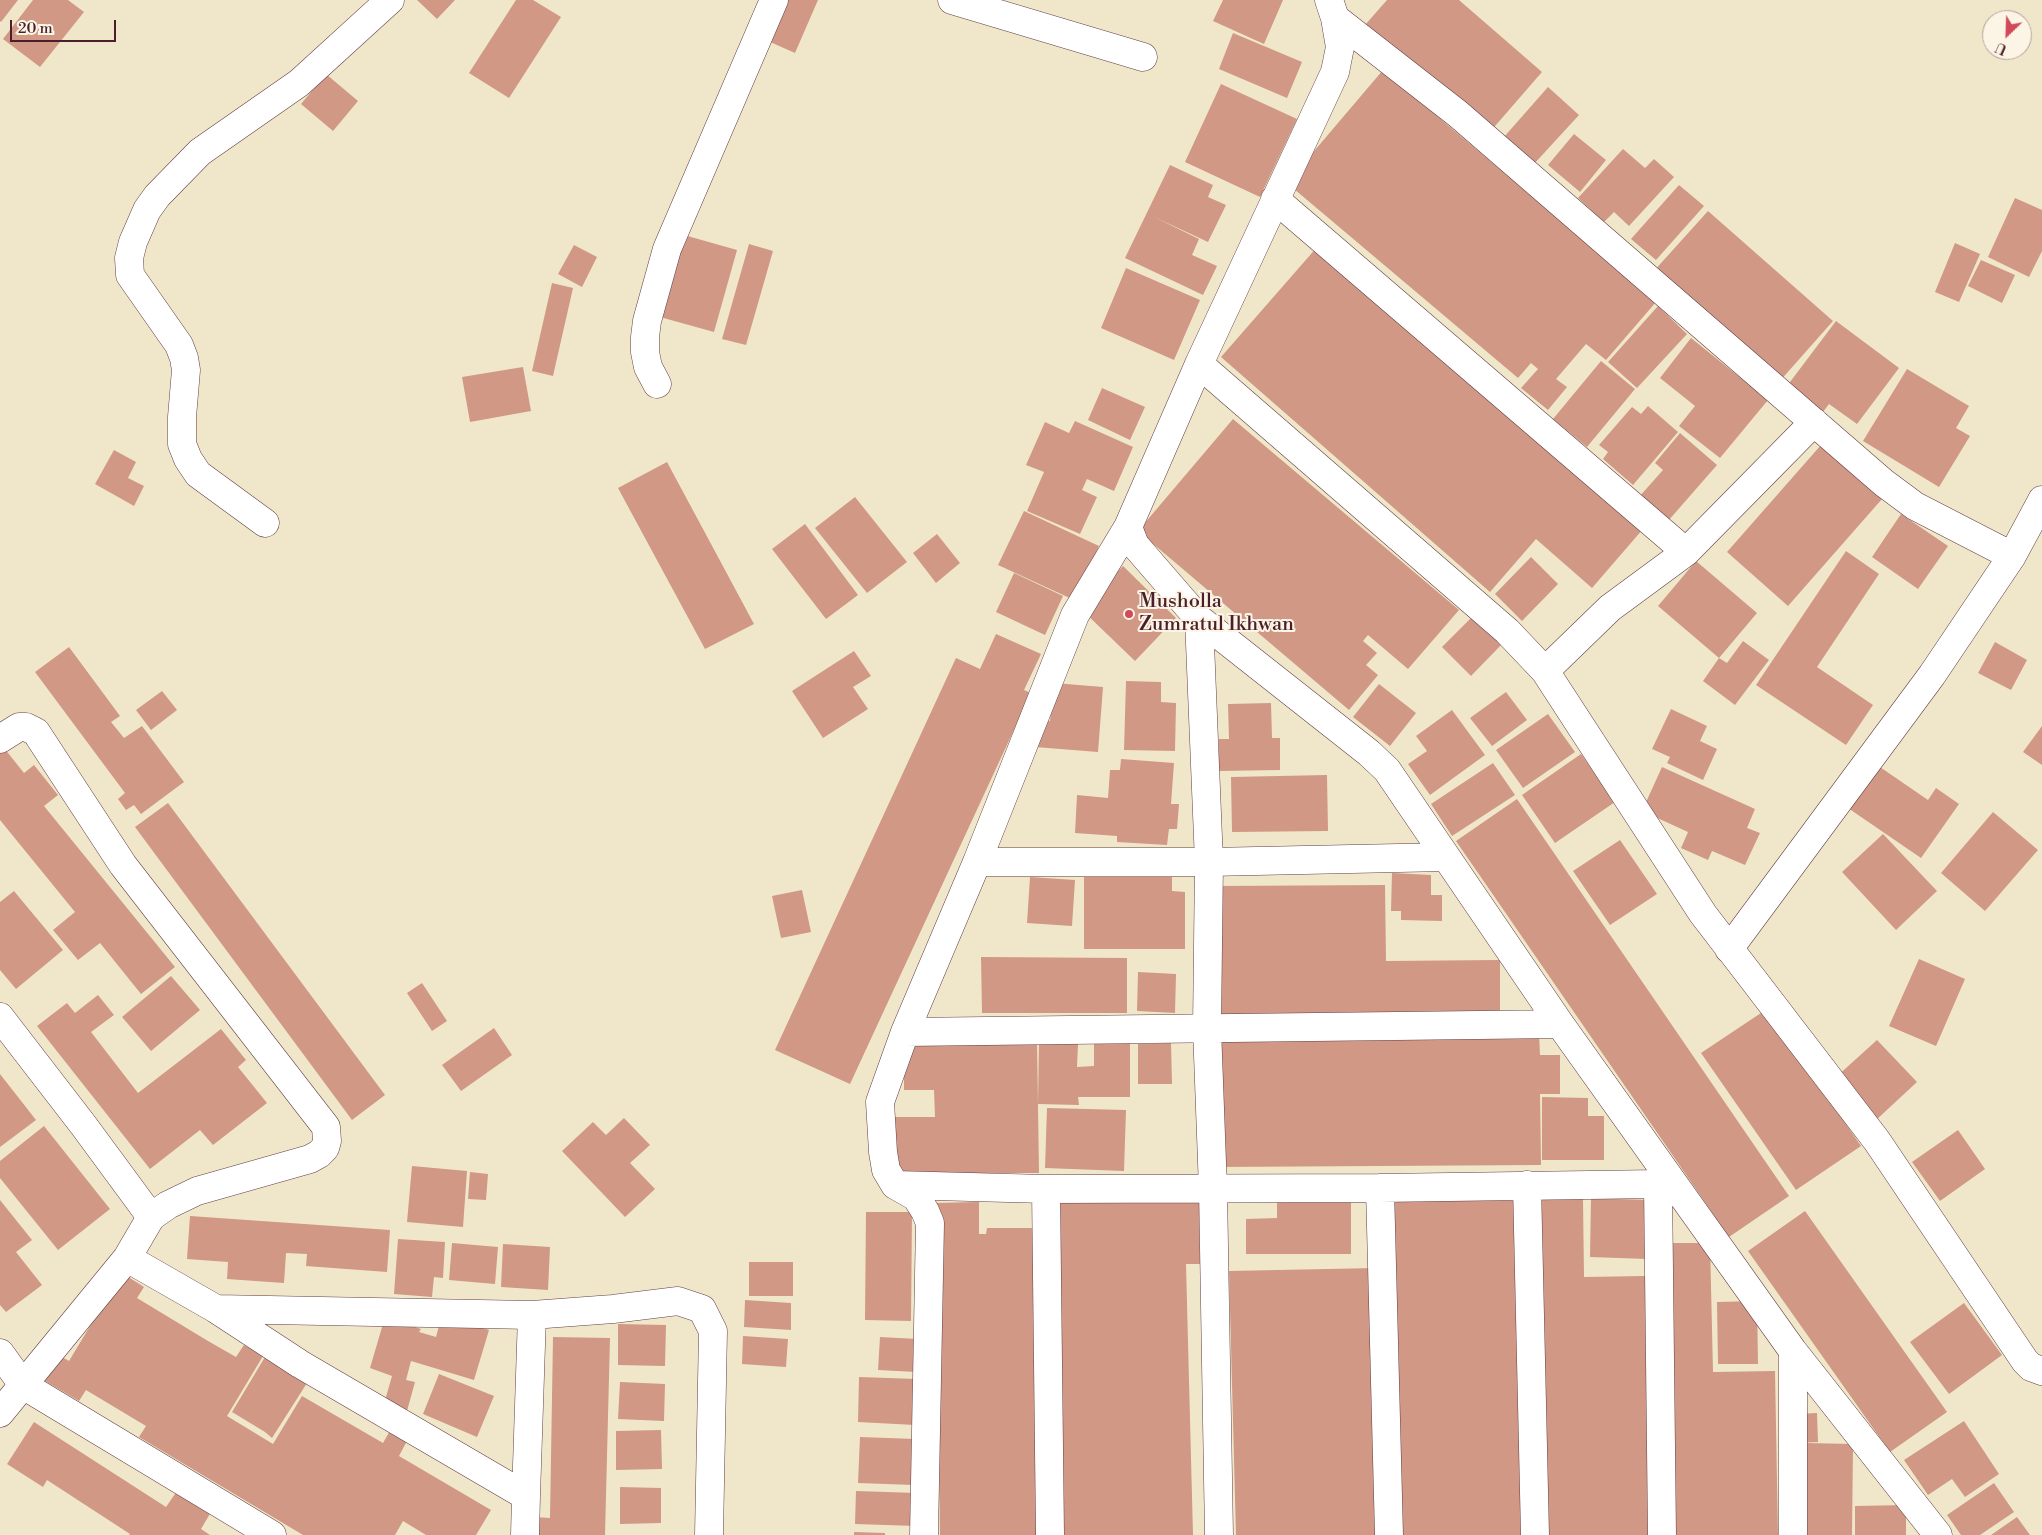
<!DOCTYPE html>
<style>
body{margin:0}
#map{position:relative;width:2042px;height:1535px;overflow:hidden;background:#f0e7cb;font-family:"Libre Bodoni",serif}
canvas{display:block}
.north{position:absolute;left:1982px;top:10px;width:50px;height:50px;box-sizing:border-box;background:#fcf5e5;border:1px solid #b59f9b;border-radius:50%;rotate:204deg;font-size:14px;font-weight:700;line-height:20px;text-align:center;color:#4a1f2b}
.north::after{content:'';display:block;margin:auto;width:18px;height:22px;background:#d1495b;clip-path:polygon(50% 0,100% 100%,50% 72%,0 100%)}
.scale{position:absolute;left:10px;top:20px;width:106px;height:22px;box-sizing:border-box;border:2px solid #4a1f2b;border-top:0;padding-left:6px;font-size:15px;line-height:18px;white-space:nowrap;color:#4a1f2b;-webkit-text-stroke:4px #fcf5e5;paint-order:stroke}
</style>
<div id="map">
<canvas width="2042" height="1535"></canvas>
<div class="north">U</div>
<div class="scale">20 m</div>
</div>
<script>
const context = document.querySelector('canvas').getContext('2d');
context.lineJoin = 'round';
function paint(path, color) {
  context.fillStyle = color;
  context.fill(path, 'evenodd');
}
function toPath(rows) {
  const path = new Path2D();
  for (const r of rows) {
    path.moveTo(r[0], r[1]);
    for (let i = 2; i < r.length; i += 2) path.lineTo(r[i], r[i + 1]);
  }
  return path;
}
function stroke(path, color, width, dash) {
  context.strokeStyle = color;
  context.lineWidth = width;
  context.lineCap = dash ? 'butt' : 'round';
  context.setLineDash(dash || []);
  context.stroke(path);
}
function write(font, color, halo, rows, align = 'center') {
  context.font = font + ' "Libre Bodoni",serif';
  context.lineWidth = 4;
  context.setLineDash([]);
  context.textBaseline = 'middle';
  context.strokeStyle = halo;
  context.fillStyle = color;
  for (const [text, x, y, turn = 0] of rows) {
    context.save();
    context.translate(x, y);
    context.rotate((+turn || 0) * Math.PI / 180);
    context.textAlign = isNaN(turn) ? turn : align;
    if (halo) context.strokeText(text, 0, 0);
    context.fillText(text, 0, 0);
    context.restore();
  }
}
const building = toPath([
 [0,0,18,0,1,22,0,21],
 [33,0,68,0,84,12,40,67,3,39],
 [417,0,455,0,437,19],
 [516,0,533,0,561,17,509,98,469,73],
 [786,0,818,0,795,53,768,41],
 [1223,0,1283,0,1264,44,1213,21],
 [1387,0,1459,0,1542,72,1489,133,1365,25],
 [1233,33,1302,62,1287,98,1219,69],
 [1383,70,1656,302,1606,360,1586,344,1556,379,1567,387,1548,410,1521,388,1538,369,1531,363,1518,378,1287,183],
 [326,74,358,101,333,131,301,104],
 [1221,84,1297,119,1260,197,1185,162],
 [1548,87,1579,115,1534,164,1504,137],
 [1574,134,1606,160,1580,192,1548,165],
 [1623,149,1645,168,1654,159,1674,177,1629,226,1614,212,1604,222,1578,198],
 [1170,165,1213,185,1208,197,1226,205,1208,242,1152,216,1199,239,1192,255,1217,266,1203,295,1125,258],
 [1679,185,1704,206,1656,260,1631,239],
 [2015,198,2042,210,2042,251,2029,277,1988,257],
 [1708,211,1833,321,1779,382,1653,272],
 [684,235,737,250,714,332,660,317],
 [1955,243,1980,254,1959,302,1935,292],
 [749,244,773,251,746,345,722,339],
 [574,245,597,257,582,287,558,274],
 [1318,246,1643,529,1592,588,1536,539,1490,592,1221,357],
 [1981,260,2015,275,2002,303,1968,286],
 [1126,268,1200,300,1174,360,1101,328],
 [552,283,573,288,553,376,532,371],
 [1658,306,1687,334,1637,388,1608,362],
 [1836,321,1899,368,1857,424,1829,404,1823,412,1787,386],
 [1691,338,1768,400,1720,458,1679,426,1695,406,1660,378],
 [1601,361,1635,389,1587,447,1553,419],
 [523,367,531,411,470,422,462,377],
 [1907,369,1969,406,1956,428,1970,436,1939,487,1863,441],
 [1102,388,1145,407,1130,440,1088,420],
 [1648,406,1678,432,1633,485,1603,459,1608,452,1599,445,1632,407,1641,414],
 [1233,419,1459,610,1408,669,1368,635,1363,641,1377,653,1366,665,1378,675,1349,710,1138,531],
 [1075,421,1133,447,1114,491,1087,479,1082,490,1097,497,1080,534,1027,511,1044,472,1026,465,1045,422,1069,433],
 [1680,433,1717,465,1668,521,1639,497,1663,470,1655,463],
 [1821,445,1882,499,1788,606,1727,552],
 [114,450,136,462,128,478,144,486,134,506,95,484],
 [667,462,754,624,705,649,618,488],
 [855,497,907,562,867,593,815,528],
 [1024,511,1099,546,1074,600,998,565],
 [1901,514,1948,546,1918,589,1872,557],
 [805,524,858,595,826,619,772,549],
 [937,534,960,563,936,583,913,553],
 [1846,551,1879,574,1817,667,1873,705,1846,745,1756,685],
 [1531,557,1558,584,1522,621,1495,594],
 [1696,561,1757,613,1719,658,1658,606],
 [1123,566,1176,618,1135,661,1081,609],
 [1014,573,1063,596,1045,635,996,612],
 [1476,613,1504,642,1471,676,1442,647],
 [996,634,1041,654,1024,690,1031,693,850,1084,775,1050,956,658,980,669],
 [1743,641,1769,660,1735,705,1703,681,1719,658,1727,663],
 [1995,642,2027,660,2011,690,1978,673],
 [69,647,120,716,111,722,124,738,142,726,184,782,141,814,134,805,126,810,118,799,125,793,35,672],
 [854,651,871,676,853,687,868,709,823,738,792,691],
 [1126,681,1161,682,1161,702,1176,703,1175,751,1124,750],
 [1054,683,1103,687,1098,752,1035,747,1037,720,1050,721],
 [1379,684,1416,713,1390,746,1353,717],
 [162,691,177,710,151,730,136,710],
 [1506,692,1527,720,1492,746,1470,718],
 [1271,703,1272,738,1280,738,1280,770,1219,771,1219,739,1229,739,1228,704],
 [1671,709,1707,726,1700,741,1717,749,1703,780,1667,763,1670,757,1652,749],
 [1452,710,1485,755,1430,795,1408,764,1427,751,1416,736],
 [1548,714,1575,752,1523,788,1496,750],
 [2042,726,2042,765,2023,752],
 [4,748,24,773,34,765,58,795,44,806,175,967,141,994,100,943,78,960,53,930,75,912,0,820,0,752],
 [1581,754,1615,802,1555,843,1522,795],
 [1121,759,1174,763,1171,804,1179,804,1177,829,1169,829,1167,845,1117,842,1117,836,1075,833,1077,795,1108,798,1110,770,1120,770],
 [1493,763,1515,795,1452,836,1431,804],
 [1877,765,1928,800,1936,788,1959,804,1921,858,1848,808],
 [1662,767,1755,809,1747,828,1760,833,1745,865,1712,851,1708,860,1681,848,1688,832,1642,811],
 [1327,775,1328,831,1232,832,1231,777],
 [1517,799,1789,1196,1729,1237,1456,841],
 [168,803,385,1095,352,1120,135,827],
 [1993,812,2038,850,1985,911,1941,873],
 [1883,834,1937,891,1896,930,1842,872],
 [1620,840,1657,894,1610,925,1573,871],
 [1392,873,1431,875,1431,895,1442,895,1442,921,1401,920,1401,911,1391,911],
 [1030,877,1075,880,1072,926,1027,923],
 [1084,877,1172,877,1172,891,1185,892,1185,949,1084,949],
 [1385,885,1386,961,1500,960,1500,1016,1216,1018,1215,886],
 [802,890,811,932,781,938,772,896],
 [14,891,63,950,16,989,0,970,0,902],
 [981,957,1127,958,1127,1013,982,1013],
 [1919,959,1965,979,1936,1046,1889,1026],
 [1138,972,1176,974,1175,1013,1137,1011],
 [171,976,200,1010,151,1051,122,1017],
 [422,983,447,1021,432,1031,407,993],
 [98,995,114,1015,91,1032,138,1093,221,1029,246,1060,238,1067,267,1103,213,1145,200,1130,150,1169,37,1026,67,1003,75,1013],
 [1767,1009,1861,1146,1796,1190,1701,1053],
 [494,1028,512,1055,461,1091,442,1065],
 [1539,1033,1540,1055,1560,1055,1560,1094,1540,1094,1541,1165,1216,1167,1215,1035],
 [1037,1040,1039,1173,895,1173,894,1117,935,1117,934,1090,904,1090,904,1041],
 [1877,1040,1917,1082,1875,1121,1835,1078],
 [1094,1041,1130,1042,1130,1097,1078,1097,1079,1105,1038,1104,1039,1044,1078,1044,1077,1067,1094,1066],
 [1171,1043,1172,1084,1138,1084,1138,1044],
 [0,1074,36,1120,0,1147],
 [1542,1097,1588,1098,1588,1116,1604,1116,1604,1160,1542,1160],
 [1047,1108,1126,1110,1124,1171,1045,1168],
 [624,1118,650,1145,630,1163,655,1189,625,1217,562,1151,593,1122,606,1135],
 [44,1126,110,1209,58,1250,0,1178,0,1161],
 [1958,1130,1985,1169,1940,1201,1912,1162],
 [412,1166,467,1171,463,1227,407,1222],
 [470,1172,488,1174,486,1200,468,1199],
 [1519,1191,1527,1535,1399,1535,1391,1193],
 [1277,1198,1351,1198,1351,1254,1246,1254,1246,1219,1277,1218],
 [1591,1198,1649,1200,1647,1259,1590,1257],
 [1199,1199,1200,1264,1186,1264,1193,1535,1059,1535,1051,1202],
 [1583,1199,1584,1277,1645,1276,1651,1535,1542,1535,1534,1200],
 [0,1200,32,1240,16,1252,42,1285,6,1312,0,1305],
 [979,1202,979,1234,986,1234,987,1228,1043,1228,1048,1535,940,1535,935,1203],
 [1805,1211,1947,1412,1890,1452,1748,1251],
 [866,1212,912,1212,911,1321,865,1320],
 [190,1216,390,1230,387,1272,306,1266,307,1254,286,1253,284,1283,227,1279,228,1262,187,1259],
 [398,1239,445,1242,443,1278,434,1277,432,1297,394,1294],
 [452,1243,498,1247,495,1284,449,1280],
 [1667,1243,1710,1243,1713,1372,1775,1371,1778,1535,1673,1535],
 [503,1244,550,1247,548,1290,501,1287],
 [749,1262,793,1262,793,1296,749,1296],
 [1376,1268,1384,1535,1236,1535,1229,1271],
 [122,1273,144,1287,137,1298,208,1341,236,1357,244,1345,263,1356,227,1416,273,1444,302,1396,383,1443,391,1429,408,1439,399,1456,491,1510,476,1535,426,1535,403,1521,395,1535,303,1535,139,1437,146,1426,86,1390,79,1401,40,1378,55,1353,69,1361],
 [745,1300,791,1303,791,1330,744,1327],
 [1757,1301,1758,1364,1718,1364,1717,1302],
 [1964,1303,2002,1355,1949,1394,1910,1342],
 [442,1315,489,1330,474,1380,411,1361,406,1380,415,1382,407,1411,384,1404,392,1376,370,1368,385,1317,421,1329,419,1332,436,1337],
 [618,1324,666,1325,665,1366,618,1365],
 [743,1336,788,1339,786,1367,742,1364],
 [553,1337,610,1338,605,1535,535,1535,535,1517,550,1518],
 [880,1337,918,1339,916,1372,878,1370],
 [265,1357,307,1383,272,1438,265,1432,232,1412],
 [439,1374,494,1396,477,1437,423,1414],
 [859,1377,917,1379,915,1425,858,1422],
 [620,1382,665,1384,664,1421,618,1419],
 [1817,1413,1818,1442,1796,1443,1795,1414],
 [1964,1421,1999,1474,1965,1497,1952,1479,1928,1495,1904,1460],
 [34,1422,166,1507,177,1491,211,1512,201,1529,210,1535,129,1535,130,1534,47,1480,43,1487,7,1464],
 [661,1430,662,1469,616,1470,616,1431],
 [860,1437,915,1439,914,1485,858,1483],
 [1805,1443,1853,1444,1852,1535,1804,1535],
 [1994,1483,2014,1512,1980,1535,1961,1535,1947,1515],
 [620,1487,661,1488,661,1523,620,1524],
 [856,1491,917,1493,916,1526,855,1524],
 [1906,1505,1906,1535,1855,1535,1855,1506],
 [2017,1517,2030,1535,1991,1535],
 [854,1532,885,1533,885,1535,854,1535]
]);
const minor = toPath([
 [952,0,1143,57],
 [1335,18,1458,114,1884,483,1915,506,2012,556],
 [1275,199,1686,552],
 [1199,364,1507,631,1545,671,1703,914,1877,1141,2025,1361,2031,1367,2042,1371],
 [657,384,648,367,645,352,645,337,647,321,667,249,774,0],
 [265,523,198,474,188,459,182,444,182,417,186,370,184,358,179,345,130,275,129,258,133,242,147,210,157,196,200,152,299,83,390,0],
 [1199,619,1369,753,1387,770,1560,1024,1793,1351,1938,1535],
 [1545,671,1610,608,1686,552,1814,422],
 [0,739,19,727,26,727,36,732,123,865,326,1127,327,1141,325,1148,319,1154,310,1159,197,1191,168,1205,151,1217,127,1258,0,1413],
 [977,862,1209,862,1446,857],
 [1729,949,1932,675,2012,556,2042,500],
 [0,1017,84,1126,151,1217],
 [905,1032,1560,1024],
 [1658,1184,1662,1535],
 [895,1185,1046,1189,1380,1188,1658,1184,1669,1177],
 [1527,1185,1535,1535],
 [1380,1188,1389,1535],
 [1046,1189,1050,1535],
 [127,1258,216,1309,300,1364,526,1496,525,1535],
 [216,1309,532,1315,526,1496],
 [532,1315,613,1309,678,1301,702,1309,713,1331,709,1535],
 [0,1353,23,1385,272,1535],
 [924,1535,930,1223,925,1211,916,1197,895,1185,886,1170,883,1152,880,1102,905,1032,977,862,1075,615,1128,527],
 [1219,1535,1213,1189,1207,1028,1209,862,1199,619,1135,545,1128,527,1199,364,1335,72,1340,47,1335,18,1329,0],
 [1793,1535,1793,1351]
]);
const markers = [
 [1129,614,5,"#d1495b"]
];
const poiNames = [
 ["Musholla",1139,602],
 ["Zumratul Ikhwan",1139,625]
];
paint(building, '#d09885');
stroke(minor, '#633d43', 29);
stroke(minor, '#fff', 28);
for (const [x, y, r, color] of markers) {
  const dot = new Path2D();
  dot.arc(x, y, r, 0, 2 * Math.PI);
  context.fillStyle = color;
  context.fill(dot);
  stroke(dot, '#fcf5e5', 2);
}
write('20px', '#4a1f2b', '#fcf5e5', poiNames, 'left');
</script>
